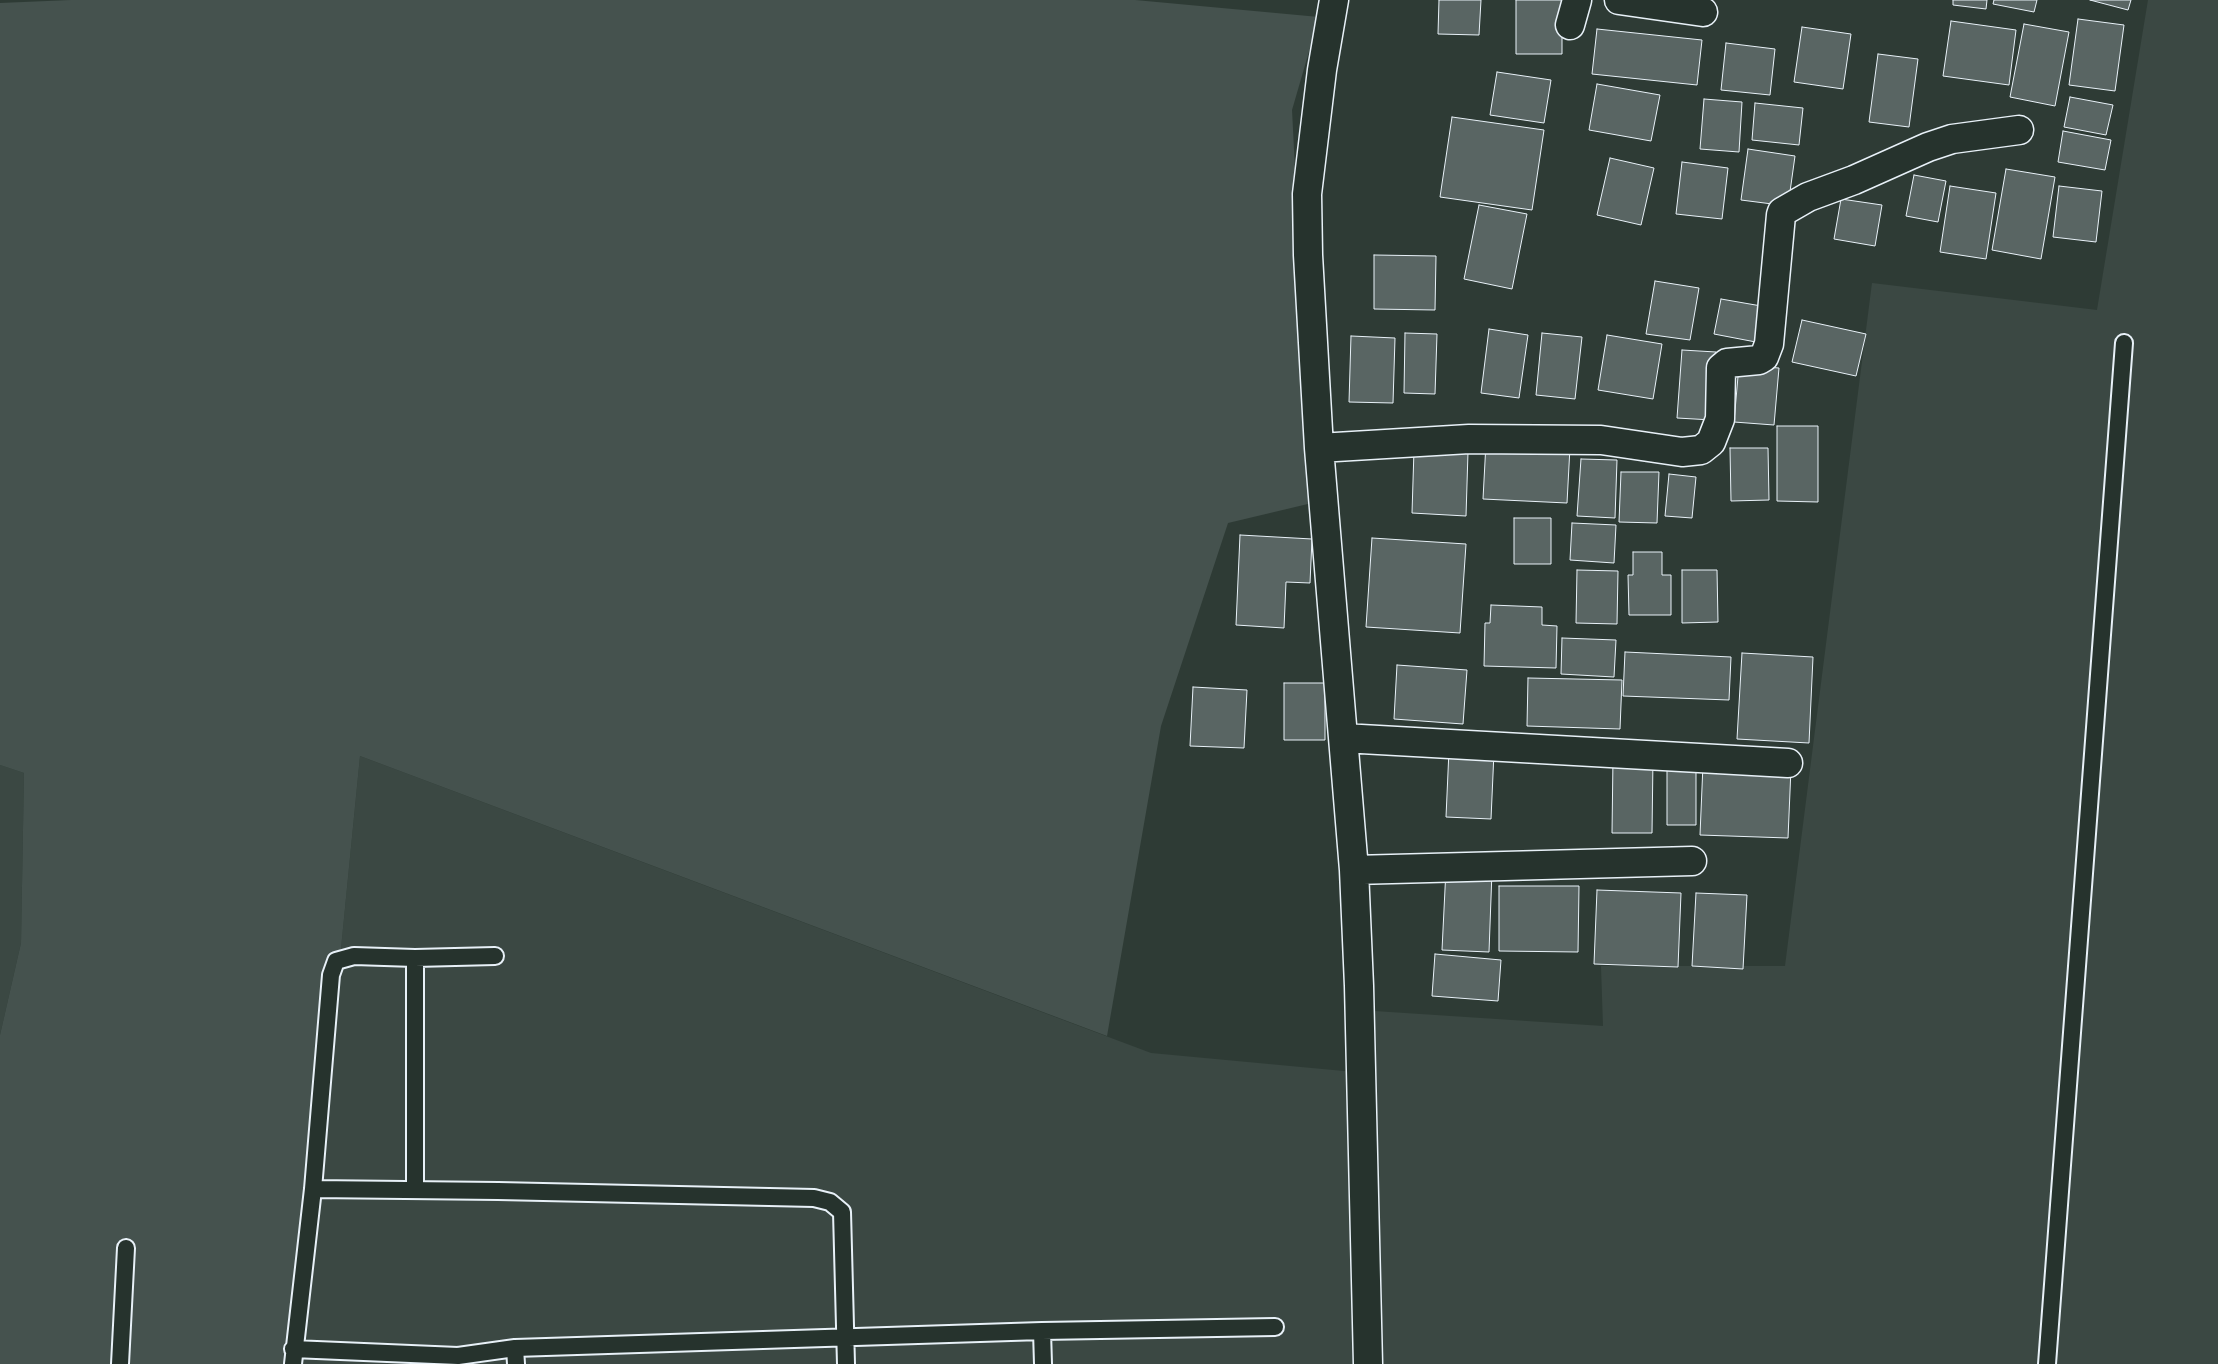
<!DOCTYPE html>
<style>
body{margin:0}
canvas{display:block;background:#2e3b35}
</style>
<canvas width="2218" height="1364"></canvas>
<script>
const context = document.querySelector('canvas').getContext('2d');
context.lineJoin = 'round';
function paint(path, color) {
  context.fillStyle = color;
  context.fill(path, 'evenodd');
}
function toPath(rows) {
  const path = new Path2D();
  for (const r of rows) {
    path.moveTo(r[0], r[1]);
    for (let i = 2; i < r.length; i += 2) path.lineTo(r[i], r[i + 1]);
  }
  return path;
}
function stroke(path, color, width, dash) {
  context.strokeStyle = color;
  context.lineWidth = width;
  context.lineCap = dash ? 'butt' : 'round';
  context.setLineDash(dash || []);
  context.stroke(path);
}
const built = toPath([
 [2148,0,2218,0,2218,1364,300,1364,360,756,1151,1053,1365,1073,1359,1010,1603,1026,1601,966,1785,966,1872,283,2097,310],
 [0,765,24,773,21,943,0,1035]
]);
const green = toPath([
 [71,0,1135,0,1319,17,1292,110,1312,503,1228,523,1161,726,1107,1036,360,756,300,1364,0,1364,0,1035,21,943,24,773,0,765,0,3]
]);
const building = toPath([
 [1439,0,1481,0,1479,35,1438,34,1439,0],
 [1516,0,1562,0,1562,54,1516,54,1516,0],
 [1953,0,1987,0,1986,9,1953,5,1953,0],
 [1994,0,2037,0,2034,12,1993,4,1994,0],
 [2090,0,2131,0,2128,10,2090,0],
 [2078,19,2124,25,2115,91,2069,85,2078,19],
 [1951,21,2016,30,2009,85,1943,76,1951,21],
 [2024,24,2069,32,2055,106,2010,97,2024,24],
 [1802,27,1851,34,1843,89,1794,82,1802,27],
 [1597,29,1702,40,1697,85,1592,74,1597,29],
 [1726,43,1775,49,1770,95,1721,90,1726,43],
 [1878,54,1918,59,1909,127,1869,122,1878,54],
 [1497,72,1551,80,1544,123,1490,115,1497,72],
 [1597,84,1660,95,1651,141,1589,130,1597,84],
 [2070,97,2113,105,2106,135,2064,127,2070,97],
 [1704,99,1742,102,1739,152,1700,149,1704,99],
 [1755,103,1803,108,1799,145,1752,140,1755,103],
 [1452,117,1544,130,1532,210,1440,197,1452,117],
 [2063,131,2111,140,2105,170,2058,162,2063,131],
 [1748,149,1795,156,1788,206,1741,200,1748,149],
 [1610,158,1654,168,1641,225,1597,215,1610,158],
 [1682,162,1728,168,1722,219,1676,214,1682,162],
 [2006,169,2055,177,2041,259,1992,250,2006,169],
 [1914,175,1946,181,1938,222,1906,216,1914,175],
 [1950,186,1996,193,1986,259,1940,252,1950,186],
 [2059,186,2102,191,2096,242,2053,237,2059,186],
 [1841,199,1882,205,1875,246,1834,239,1841,199],
 [1479,205,1527,214,1512,289,1464,279,1479,205],
 [1374,255,1436,256,1435,310,1374,309,1374,255],
 [1655,281,1699,288,1690,340,1646,334,1655,281],
 [1721,299,1767,307,1761,343,1714,334,1721,299],
 [1802,320,1866,334,1856,376,1792,362,1802,320],
 [1489,329,1528,335,1519,398,1481,393,1489,329],
 [1405,333,1437,334,1435,394,1404,393,1405,333],
 [1542,333,1582,337,1575,399,1536,395,1542,333],
 [1607,335,1662,344,1653,399,1598,390,1607,335],
 [1351,336,1395,338,1393,403,1349,402,1351,336],
 [1682,350,1716,352,1712,420,1677,418,1682,350],
 [1739,365,1779,368,1774,425,1734,422,1739,365],
 [1777,426,1818,426,1818,502,1777,501,1777,426],
 [1486,443,1570,447,1567,503,1483,499,1486,443],
 [1730,448,1768,448,1769,500,1731,501,1730,448],
 [1414,450,1468,452,1466,516,1412,513,1414,450],
 [1581,459,1617,460,1615,518,1577,516,1581,459],
 [1621,472,1659,472,1657,523,1619,522,1621,472],
 [1669,474,1696,477,1692,518,1665,516,1669,474],
 [1514,518,1551,518,1551,564,1514,564,1514,518],
 [1572,523,1616,525,1614,563,1570,560,1572,523],
 [1240,535,1312,539,1310,583,1286,582,1284,628,1236,625,1240,535],
 [1372,538,1466,544,1460,633,1366,627,1372,538],
 [1633,552,1662,552,1662,575,1671,575,1671,615,1629,615,1628,575,1633,575,1633,552],
 [1577,570,1618,571,1617,624,1576,623,1577,570],
 [1682,570,1717,570,1718,622,1682,623,1682,570],
 [1491,605,1542,607,1542,625,1557,626,1556,668,1484,666,1485,623,1490,623,1491,605],
 [1562,638,1616,640,1614,677,1561,674,1562,638],
 [1625,652,1731,657,1729,700,1623,696,1625,652],
 [1742,653,1813,657,1809,743,1737,739,1742,653],
 [1397,665,1467,670,1463,724,1394,719,1397,665],
 [1528,678,1622,680,1620,729,1527,726,1528,678],
 [1284,683,1325,683,1325,740,1284,740,1284,683],
 [1193,687,1247,690,1244,748,1190,746,1193,687],
 [1449,750,1494,752,1491,819,1446,817,1449,750],
 [1613,758,1653,758,1652,833,1612,833,1613,758],
 [1667,763,1696,763,1696,825,1667,825,1667,763],
 [1703,764,1791,768,1788,838,1700,835,1703,764],
 [1446,869,1492,871,1489,952,1442,950,1446,869],
 [1499,886,1579,886,1578,952,1499,951,1499,886],
 [1597,890,1681,893,1678,967,1594,964,1597,890],
 [1696,893,1747,895,1743,969,1692,966,1696,893],
 [1435,954,1501,960,1498,1001,1432,996,1435,954]
]);
const service = toPath([
 [415,958,415,1190],
 [313,1189,498,1191,814,1198,830,1202,842,1212,846,1364],
 [1042,1331,1043,1364],
 [515,1348,516,1364],
 [293,1349,458,1356,515,1348,1042,1331,1275,1327],
 [120,1364,126,1248],
 [293,1364,313,1189,331,975,336,961,354,956,415,958,495,956],
 [2047,1364,2124,343]
]);
const minor = toPath([
 [1334,0,1322,70,1307,194,1308,255,1319,448,1354,870,1359,986,1368,1364],
 [1619,0,1703,12],
 [1570,25,1577,0],
 [1319,448,1469,439,1601,440,1682,452,1701,450,1711,442,1720,419,1721,368,1727,363,1759,360,1764,357,1769,344,1781,215,1782,212,1808,197,1854,180,1928,147,1952,139,2019,130],
 [1343,738,1788,763],
 [1354,870,1692,861]
]);
paint(built, '#3b4843');
paint(green, '#45524e');
paint(building, '#596563');
stroke(building, '#e8f1f8', 1);
stroke(service, '#e8f1f8', 20);
stroke(minor, '#e8f1f8', 31);
stroke(service, '#26332d', 16);
stroke(minor, '#26332d', 28);
</script>
